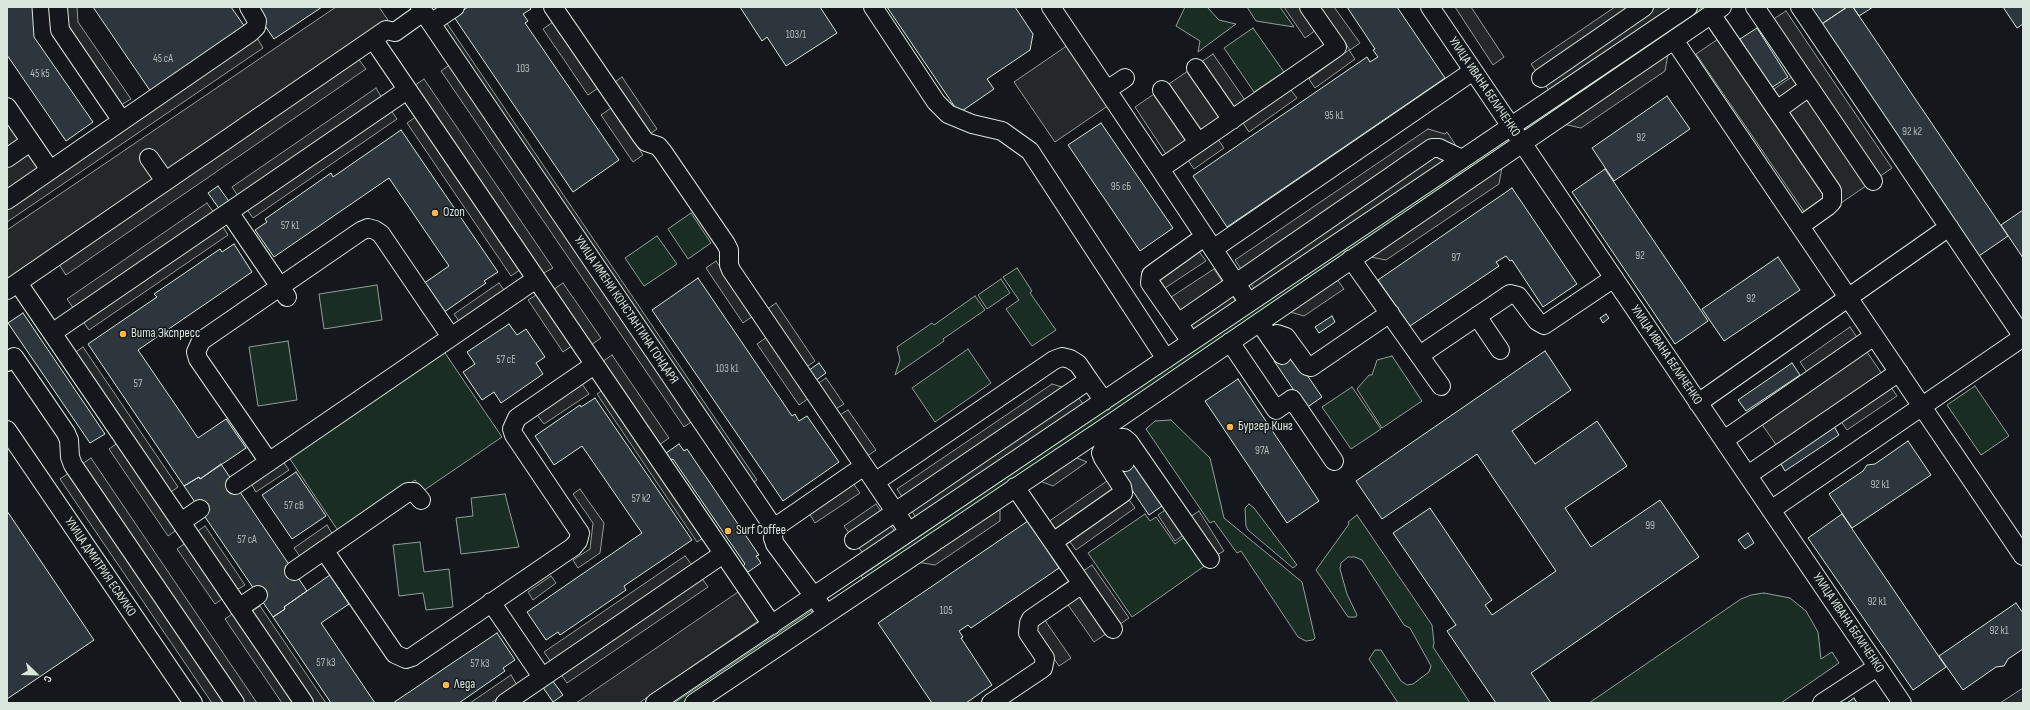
<!DOCTYPE html>
<html>
<head>
<meta charset="utf-8">
<style>
	body { margin:0 }
	#map { position:relative; width:2030px; height:710px; overflow:hidden; background:#14181c; font-family:"Sofia Sans Condensed",sans-serif }
	canvas { display:block }
	.frame { position:absolute; inset:0; border:8px solid #d8e6dc; pointer-events:none }
	.north { position:absolute; left:16px; top:654px; width:40px; height:40px; -webkit-text-stroke:3px #14181c; paint-order:stroke; rotate:113deg; font-size:11px; font-weight:700; line-height:16px; text-align:center; color:#d8e6dc }
	.north::after { content:''; display:block; margin:auto; width:14px; height:18px; background:#d8e6dc; clip-path:polygon(50% 0,100% 100%,50% 72%,0 100%) }
</style>
</head>
<body>
<div id="map">
<canvas width="2030" height="710"></canvas>
<div class="frame"></div>
<div class="north">С</div>
</div>
<script>
const ctx = document.querySelector('canvas').getContext('2d');
ctx.lineJoin = 'round';
function paint(path, color) { ctx.fillStyle = color; ctx.fill(path, 'evenodd'); }
const toPath = rows => new Path2D(rows.map(r => 'M' + r).join(''));
function stroke(path, color, width, dash) { ctx.strokeStyle = color; ctx.lineWidth = width; ctx.lineCap = dash ? 'butt' : 'round'; ctx.setLineDash(dash || []); ctx.stroke(path); }
function drawText(font, color, halo, rows, align = 'center') {
  ctx.font = font + ' "Sofia Sans Condensed",sans-serif'; ctx.lineWidth = 3; ctx.setLineDash([]); ctx.textBaseline = 'middle'; ctx.strokeStyle = halo; ctx.fillStyle = color; for (const [text, x, y, turn = 0] of rows) {
    ctx.save(); ctx.translate(x, y); ctx.rotate((+turn || 0) * Math.PI / 180); ctx.textAlign = isNaN(turn) ? turn : align; if (halo) ctx.strokeText(text, 0, 0); ctx.fillText(text, 0, 0); ctx.restore();
  }
}
const green = toPath([
	[1185,7,1207,7,1219,20,1236,24,1198,52,1200,41,1176,26,1185,7],
	[1247,7,1280,7,1294,27,1256,21,1247,7],
	[1703,7,1712,7,1555,113,1552,108,1703,7],
	[1253,28,1284,72,1254,92,1224,48,1253,28],
	[1492,149,1495,154,865,581,861,576,1492,149],
	[691,213,711,243,688,259,668,229,691,213],
	[657,236,677,264,644,286,625,258,657,236],
	[1017,268,1032,291,1030,293,1056,330,1032,346,1006,309,1019,300,1003,277,1017,268],
	[1001,279,1010,293,987,309,978,295,1001,279],
	[377,285,382,320,324,329,319,294,377,285],
	[975,296,985,310,943,339,944,341,895,375,900,360,897,347,932,323,934,325,975,296],
	[288,341,297,400,258,406,249,347,288,341],
	[968,349,991,383,935,422,912,388,968,349],
	[443,350,502,437,423,491,415,480,339,532,288,456,443,350],
	[1392,356,1422,401,1382,428,1357,389,1369,375,1372,375,1377,360,1392,356],
	[1975,386,2009,436,1981,455,1947,405,1975,386],
	[1352,387,1381,429,1351,449,1322,407,1352,387],
	[1171,420,1210,458,1224,518,1302,582,1315,638,1313,640,1306,641,1298,637,1241,551,1237,553,1214,521,1210,523,1146,429,1155,421,1171,420],
	[505,494,519,547,461,554,456,518,473,516,471,498,505,494],
	[1249,504,1254,508,1297,565,1293,568,1248,530,1246,526,1245,508,1249,504],
	[1145,514,1150,521,1156,517,1175,544,1186,536,1206,565,1132,617,1088,553,1145,514],
	[1357,515,1432,625,1434,643,1433,647,1470,703,1398,703,1369,659,1375,650,1381,650,1401,681,1407,685,1413,684,1429,672,1431,666,1410,628,1404,625,1362,560,1355,557,1348,557,1341,563,1340,569,1347,594,1357,615,1356,617,1348,617,1316,570,1349,524,1348,522,1357,515],
	[420,542,424,572,449,569,453,607,426,610,423,593,399,596,393,545,420,542],
	[1764,593,1790,598,1806,611,1818,632,1821,659,1832,652,1839,663,1781,703,1589,703,1741,599,1751,595,1764,593],
	[811,611,814,615,684,703,674,703,811,611]
]);
paint(green, '#1a2d24');
stroke(green, '#939e99', 1);
const parking = toPath([
	[66,7,77,7,78,22,131,99,121,105,67,25,66,7],
	[336,7,379,7,388,20,7,279,7,230,336,7],
	[1284,7,1300,7,1316,30,1305,38,1284,7],
	[1320,7,1334,7,1360,43,1350,50,1320,7],
	[1455,7,1471,7,1504,57,1493,65,1455,7],
	[1615,7,1674,7,1550,92,1531,64,1615,7],
	[1786,11,1892,168,1812,223,1696,54,1721,37,1762,97,1805,68,1772,20,1786,11],
	[446,22,757,480,751,484,440,26,446,22],
	[553,22,598,88,588,95,543,29,553,22],
	[256,36,263,48,7,222,7,206,256,36],
	[1071,43,1112,103,1055,142,1014,82,1071,43],
	[1349,50,1355,59,1315,88,1309,79,1349,50],
	[1213,54,1245,100,1166,154,1135,107,1213,54],
	[1668,54,1665,71,1581,128,1563,124,1668,54],
	[357,57,366,69,66,275,58,263,357,57],
	[451,64,694,420,684,427,441,71,451,64],
	[622,77,657,129,647,136,612,84,622,77],
	[424,79,553,268,542,274,414,86,424,79],
	[376,88,382,98,238,196,232,187,376,88],
	[1290,89,1297,98,1249,132,1243,123,1290,89],
	[611,108,643,155,633,162,601,115,611,108],
	[390,109,397,119,253,218,246,208,390,109],
	[7,116,43,169,7,194,7,116],
	[417,116,521,269,511,276,407,123,417,116],
	[1428,129,1445,134,1447,132,1460,152,1255,290,1235,260,1428,129],
	[1217,138,1224,148,1194,169,1187,159,1217,138],
	[1502,167,1499,184,1386,260,1370,257,1502,167],
	[207,203,214,213,74,309,67,299,207,203],
	[222,225,228,235,89,330,82,320,222,225],
	[1198,250,1206,261,1165,288,1158,277,1198,250],
	[716,261,753,316,743,323,706,268,716,261],
	[1214,269,1237,303,1191,334,1168,299,1214,269],
	[1336,278,1344,289,1304,316,1287,311,1336,278],
	[499,283,506,293,461,324,454,314,499,283],
	[563,283,601,338,591,345,553,290,563,283],
	[538,294,573,345,563,352,528,300,538,294],
	[776,303,815,361,805,368,766,310,776,303],
	[1850,327,1897,396,1847,430,1832,408,1777,446,1761,423,1816,385,1800,362,1850,327],
	[767,337,809,398,799,405,757,344,767,337],
	[83,347,178,487,168,494,73,354,83,347],
	[612,355,669,438,659,445,602,362,612,355],
	[826,378,844,404,834,410,817,384,826,378],
	[582,384,589,394,544,424,537,415,582,384],
	[1052,384,1069,389,1072,388,1085,407,917,519,897,489,1052,384],
	[607,387,708,535,697,542,597,394,607,387],
	[848,410,876,450,866,457,838,416,848,410],
	[119,442,178,529,168,536,109,449,119,442],
	[1072,456,1087,462,1053,486,1037,480,1072,456],
	[91,458,257,703,212,703,60,479,91,458],
	[282,460,289,470,256,492,250,482,282,460],
	[1107,481,1115,492,1056,534,1048,522,1107,481],
	[853,483,860,493,815,523,809,513,853,483],
	[580,489,604,523,600,553,578,568,573,560,590,549,593,523,573,494,580,489],
	[1127,497,1135,508,1076,550,1068,539,1127,497],
	[876,504,896,533,864,555,844,526,876,504],
	[1000,506,1000,521,935,565,917,562,1000,506],
	[1168,508,1185,534,1175,541,1158,515,1168,508],
	[1199,511,1224,551,1215,556,1190,517,1199,511],
	[327,525,333,535,301,558,294,548,327,525],
	[205,526,245,585,235,591,195,533,205,526],
	[187,542,225,597,215,604,177,549,187,542],
	[685,556,692,565,551,662,544,652,685,556],
	[1092,565,1129,618,1094,642,1057,589,1092,565],
	[551,576,556,583,533,600,528,592,551,576],
	[701,577,708,587,567,683,560,673,701,577],
	[738,592,758,621,639,703,576,703,738,592],
	[260,606,326,703,311,703,250,613,260,606],
	[235,612,297,703,282,703,225,619,235,612],
	[1044,619,1071,658,1059,666,1032,627,1044,619],
	[511,675,517,685,491,703,470,703,511,675],
	[2023,688,2023,703,2000,703,2023,688]
]);
paint(parking, '#24282b');
stroke(parking, '#939e99', 1);
const building = toPath([
	[7,7,32,7,34,37,93,122,66,141,7,55,7,7],
	[93,7,231,7,245,27,151,92,93,7],
	[252,7,322,7,274,39,252,7],
	[468,7,530,7,531,9,523,14,528,21,525,23,619,160,573,192,454,17,468,7],
	[740,7,820,7,837,33,786,66,767,37,762,41,740,7],
	[887,7,1015,7,1033,34,1030,50,987,79,994,89,959,113,887,7],
	[1347,7,1397,7,1445,78,1227,227,1193,176,1367,57,1370,62,1378,57,1373,50,1375,49,1347,7],
	[1802,7,1847,7,1816,28,1802,7],
	[1847,7,1853,7,2008,236,1973,260,1816,28,1847,7],
	[1853,7,1873,7,1859,16,1853,7],
	[2003,7,2023,7,2023,24,2017,28,2003,7],
	[1757,28,1788,77,1771,88,1740,39,1757,28],
	[1667,96,1690,129,1614,181,1592,148,1667,96],
	[1101,123,1173,228,1140,251,1068,145,1101,123],
	[401,130,498,272,484,281,486,283,440,315,420,286,449,266,389,178,274,257,255,230,267,222,265,219,331,173,333,177,401,130],
	[1605,169,1708,321,1675,344,1572,192,1605,169],
	[218,186,233,207,223,214,208,193,218,186],
	[1512,188,1577,284,1543,307,1512,260,1510,261,1506,256,1496,262,1499,266,1410,326,1378,280,1512,188],
	[2023,210,2023,258,2001,225,2023,210],
	[234,244,252,272,138,350,198,438,226,419,246,448,200,479,199,477,184,486,88,344,157,297,154,294,220,249,222,252,234,244],
	[1778,257,1800,290,1724,341,1702,309,1778,257],
	[698,278,792,416,795,414,799,421,807,416,839,462,783,501,652,310,698,278],
	[23,313,105,434,90,443,8,323,23,313],
	[1606,314,1609,318,1603,323,1600,318,1606,314],
	[1332,316,1335,322,1319,333,1315,327,1332,316],
	[509,324,517,335,526,329,545,357,536,363,543,374,501,403,494,392,482,400,463,372,475,364,467,352,509,324],
	[1290,350,1322,397,1306,408,1274,361,1290,350],
	[1545,351,1571,390,1512,431,1535,464,1597,421,1627,466,1565,508,1591,547,1660,500,1699,557,1531,673,1551,703,1496,703,1447,631,1456,625,1393,533,1430,508,1492,600,1485,605,1492,615,1556,571,1477,454,1382,519,1356,481,1545,351],
	[819,363,826,373,815,381,808,371,819,363],
	[1792,363,1800,375,1746,411,1738,400,1792,363],
	[1238,379,1319,501,1287,523,1205,401,1238,379],
	[595,398,692,540,624,586,626,590,560,635,558,632,546,640,527,612,642,533,582,446,554,465,535,436,580,405,581,407,595,398],
	[1832,423,1839,435,1785,471,1778,459,1832,423],
	[1908,441,1931,475,1852,528,1829,494,1863,471,1867,465,1875,464,1908,441],
	[679,444,684,451,687,449,759,555,756,556,761,563,748,572,743,566,745,564,673,459,671,460,666,453,679,444],
	[1133,456,1165,504,1149,515,1117,468,1133,456],
	[221,464,307,591,284,607,285,609,273,617,184,486,199,477,200,479,221,464],
	[296,472,326,516,292,539,262,495,296,472],
	[7,511,94,640,7,699,7,511],
	[1842,514,1946,667,1913,690,1808,538,1842,514],
	[1028,521,1059,568,971,628,968,625,959,631,963,637,961,638,992,685,966,703,932,703,878,623,1028,521],
	[1748,533,1754,543,1745,549,1738,540,1748,533],
	[330,575,349,604,321,623,375,703,331,703,273,617,285,609,284,607,330,575],
	[2016,603,2023,613,2023,649,2008,659,2004,666,1996,667,1963,690,1939,656,2016,603],
	[497,633,515,660,503,668,505,671,459,703,393,703,497,633],
	[552,680,563,695,553,702,542,686,552,680],
	[1854,698,1857,703,1847,703,1854,698]
]);
paint(building, '#2c363c');
stroke(building, '#d8e6dc', 1);
stroke(toPath([
	[200,509,235,485],
	[258,595,294,571]
]), '#313739', 18, [18, 9]);
const minor = toPath([
	[58,7,60,30,122,121],
	[420,7,774,528,773,538,775,544,821,606],
	[553,7,642,137,646,142,658,146,663,152,726,244,729,250,729,265,731,270,909,532],
	[873,7,936,102,948,114,972,124,1002,131,1030,151,1166,359],
	[1051,7,1160,169],
	[1430,7,1902,703],
	[1755,7,1873,181],
	[1800,7,2023,337],
	[1711,14,1832,191,1832,202,1828,206,1800,226],
	[431,23,455,7],
	[373,39,772,625],
	[1674,40,2023,556],
	[1196,68,1232,120],
	[1541,78,1644,7],
	[1107,90,1125,78],
	[1162,90,1198,142],
	[7,107,50,170],
	[1777,110,1809,87],
	[7,158,30,142],
	[149,158,165,181],
	[7,200,251,32,256,27,257,21,249,7],
	[229,212,287,297],
	[1213,249,1473,71],
	[1351,259,1441,386],
	[18,283,304,703],
	[7,290,386,30,395,32,423,12],
	[1249,303,1160,169,1337,47,1309,7],
	[1477,316,1500,350],
	[1178,323,1432,148,1439,148,1462,159],
	[1264,329,1282,355],
	[52,333,407,90],
	[1185,333,1150,283,1151,275,1204,237],
	[1270,338,1277,334,1286,337,1307,366,1311,367,1390,313],
	[1230,342,1276,410,1292,399,1334,461],
	[1420,355,1510,294,1518,296,1537,321,1544,325,1614,278],
	[7,362,14,357,66,433,69,440,70,457,73,465,235,703],
	[1698,403,1949,227],
	[7,430,193,703],
	[1105,433,1125,462],
	[1724,440,1874,336],
	[269,462,198,359,196,352,201,341,361,231,368,228,375,230,381,234,451,337],
	[1748,475,1899,372],
	[875,482,1054,360,1062,357,1070,359,1078,364,1089,380],
	[235,485,536,279],
	[1015,487,1113,629],
	[1771,510,2023,337],
	[181,522,200,509],
	[774,528,864,466],
	[854,540,1089,380,1104,401],
	[1053,542,1123,493,1122,487,1103,458,1101,453,1103,449,1119,438,1124,438,1129,442,1210,559],
	[324,550,395,654,406,659,412,657,573,547,578,541,580,533,514,435,512,429,517,418,594,365],
	[294,571,408,492,414,492,421,500],
	[491,602,542,677],
	[239,608,258,595],
	[505,703,723,554],
	[655,703,1688,7],
	[694,703,1103,429,1722,7],
	[991,703,1043,668,1045,658,1028,633,1029,623,1031,619,1082,584],
	[1822,703,1877,667]
]);
stroke(minor, '#d8e6dc', 20);
stroke(minor, '#14181c', 18);
for (const [x, y, r, color] of [
	[435,213,4,"#ffb74d"],
	[123,334,4,"#ffb74d"],
	[1230,427,4,"#ffb74d"],
	[728,531,4,"#ffb74d"],
	[446,685,4,"#ffb74d"]
]) { const dot = new Path2D(); dot.arc(x, y, r, 0, 2 * Math.PI); ctx.fillStyle = color; ctx.fill(dot); stroke(dot, '#14181c', 1.5); }
drawText('11px', '#adbab4', null, [
	["103/1",796,35],
	["45 сА",163,59],
	["103",523,69],
	["45 к5",40,74],
	["95 к1",1334,116],
	["92 к2",1912,132],
	["92",1641,138],
	["95 сБ",1121,187],
	["57 к1",290,226],
	["92",1640,256],
	["97",1456,258],
	["92",1751,299],
	["57 сЕ",506,360],
	["103 к1",727,369],
	["57",138,384],
	["97А",1262,451],
	["92 к1",1880,485],
	["57 к2",641,499],
	["57 сВ",294,506],
	["99",1650,526],
	["57 сА",247,540],
	["92 к1",1877,602],
	["105",946,611],
	["92 к1",1999,631],
	["57 к3",326,663],
	["57 к3",480,664]
]);
drawText('13px', '#d8e6dc', '#14181c', [
	["УЛИЦА ИВАНА БЕЛИЧЕНКО",1484,87,56],
	["УЛИЦА ИМЕНИ КОНСТАНТИНА ГОНДАРЯ",626,310,56],
	["УЛИЦА ИВАНА БЕЛИЧЕНКО",1666,355,56],
	["УЛИЦА ДМИТРИЯ ЕСАУЛКО",100,567,56],
	["УЛИЦА ИВАНА БЕЛИЧЕНКО",1848,623,56]
]);
drawText('13px', '#d8e6dc', '#14181c', [
	["Ozon",443,213],
	["Вита Экспресс",131,334],
	["Бургер Кинг",1238,427],
	["Surf Coffee",736,531],
	["Леда",454,685]
], 'left');
</script>
</body>
</html>
